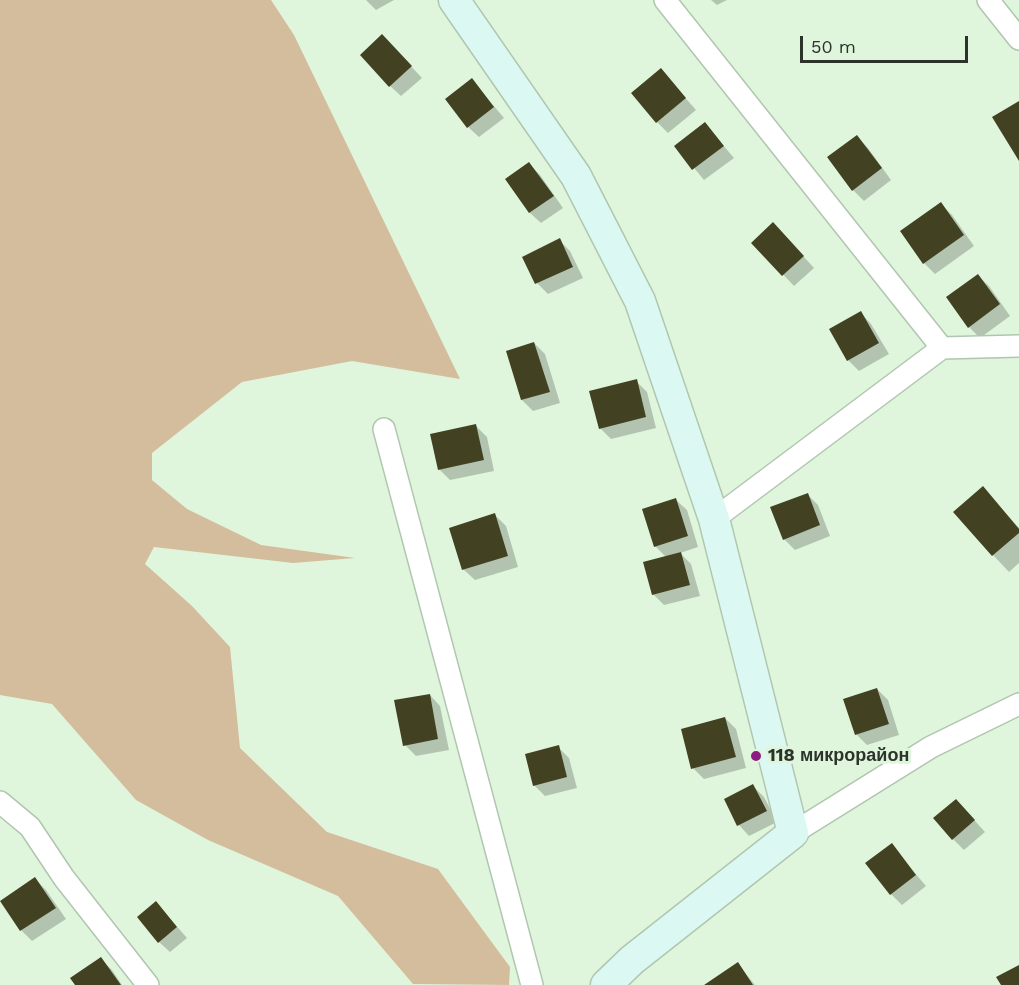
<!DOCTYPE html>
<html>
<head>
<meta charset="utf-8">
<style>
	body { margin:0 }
	#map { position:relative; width:1019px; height:985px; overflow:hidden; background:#dff6dd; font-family:"Work Sans",sans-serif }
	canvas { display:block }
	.scale { position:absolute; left:800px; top:36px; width:168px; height:27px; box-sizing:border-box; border:3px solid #2b332a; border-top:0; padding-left:8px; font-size:18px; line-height:21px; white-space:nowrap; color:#2b332a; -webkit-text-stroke:4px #dff6dd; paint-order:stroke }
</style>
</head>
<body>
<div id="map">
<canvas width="1019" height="985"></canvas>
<div class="scale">50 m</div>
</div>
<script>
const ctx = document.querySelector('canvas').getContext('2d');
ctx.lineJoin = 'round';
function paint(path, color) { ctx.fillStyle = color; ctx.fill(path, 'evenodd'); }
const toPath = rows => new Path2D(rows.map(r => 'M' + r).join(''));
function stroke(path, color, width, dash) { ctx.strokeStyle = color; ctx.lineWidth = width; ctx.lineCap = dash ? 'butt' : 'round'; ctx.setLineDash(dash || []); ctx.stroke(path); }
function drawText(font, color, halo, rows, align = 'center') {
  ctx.font = font + ' "Work Sans",sans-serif'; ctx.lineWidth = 6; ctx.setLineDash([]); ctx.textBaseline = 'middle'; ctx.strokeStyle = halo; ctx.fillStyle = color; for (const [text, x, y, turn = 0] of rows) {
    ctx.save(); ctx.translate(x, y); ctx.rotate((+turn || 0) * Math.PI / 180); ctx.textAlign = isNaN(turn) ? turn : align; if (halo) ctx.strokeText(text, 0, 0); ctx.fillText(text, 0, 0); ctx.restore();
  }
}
paint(toPath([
	[0,0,271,0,294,35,460,379,352,361,242,382,152,453,152,480,187,509,261,545,355,558,293,563,154,547,145,564,192,606,230,647,240,748,327,832,438,869,510,967,509,985,413,984,338,896,208,840,136,800,52,704,0,695]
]), '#d4bd9d');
paint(toPath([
	[366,0,394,0,376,10],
	[711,0,727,0,717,5],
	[393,47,422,78,401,96,390,86],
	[661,70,696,110,668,133,657,122],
	[472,80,504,118,479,137,468,127],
	[705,124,734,158,704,180,676,146],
	[857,137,868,148,891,180,864,201,853,190],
	[529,164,540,175,563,208,541,223,530,213,507,179],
	[941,204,952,215,974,246,935,274,924,263],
	[784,235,814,268,794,286,753,243],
	[559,240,570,251,583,278,548,294,537,283,524,257],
	[978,276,989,286,1010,316,980,338,969,327],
	[861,313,871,324,889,354,859,371,848,360],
	[534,343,545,354,560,403,533,411,522,400,508,352],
	[636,381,647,392,656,428,611,439,600,428],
	[476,426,487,437,494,471,450,480,439,469],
	[983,488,1019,528,1019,563,1009,572,993,555],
	[807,494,818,505,830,536,795,550,784,539],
	[676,500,687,510,698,547,680,553,691,564,700,596,664,605,653,594,666,557,655,546],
	[495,515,506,526,518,567,475,580,464,570,451,529],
	[877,689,888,700,899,735,867,745,856,734],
	[430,695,440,706,449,750,416,756,405,745],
	[725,718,736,729,746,768,704,779,693,768],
	[558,747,569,758,577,788,545,796,534,785],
	[753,786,764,797,777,822,749,836,739,825,726,800],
	[967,812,985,832,964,850,953,839],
	[891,845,926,886,902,905,891,894],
	[35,879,46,890,66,919,32,941,21,930],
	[166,914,187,938,170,952,159,942],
	[101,959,112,970,122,985,77,985],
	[738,964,755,985,708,985]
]), '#0003');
paint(toPath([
	[382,34,412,66,389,87,360,55],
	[661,68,686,98,656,123,631,93],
	[472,78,494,107,467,128,445,99],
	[1019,101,1019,161,992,117],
	[705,122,724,146,692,170,674,146],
	[857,135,882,168,852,191,827,157],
	[529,162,554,196,529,213,505,179],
	[941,202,964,235,923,264,900,231],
	[773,222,804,256,782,276,751,243],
	[560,238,573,267,535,284,522,257],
	[978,274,1000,304,968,328,946,297],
	[861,311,879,343,847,361,829,329],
	[534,342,550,392,521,400,506,351],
	[637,379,646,417,599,429,589,391],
	[476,424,484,460,438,470,430,434],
	[983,486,1019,529,1019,533,992,556,953,512],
	[808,493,820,525,783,540,770,507],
	[676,498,688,536,654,547,642,509],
	[495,513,508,556,462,570,449,528],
	[681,552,690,585,652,595,643,562],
	[877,688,889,724,855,735,843,699],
	[430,694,438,739,403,746,394,700],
	[725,717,736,757,691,769,681,729],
	[559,745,567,777,533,786,525,754],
	[753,784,767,811,737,826,724,799],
	[956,799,975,820,952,840,933,818],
	[892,843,916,875,890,895,865,863],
	[35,877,56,908,20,931,0,901],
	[156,901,177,927,158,943,137,917],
	[101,957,121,985,75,985,70,978],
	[738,962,753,985,704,985],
	[1019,965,1019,985,1001,985,996,977]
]), '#424222');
const street = toPath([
	[665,0,942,348],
	[988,0,1019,39],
	[384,429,532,985],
	[714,519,942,348,1019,346],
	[0,802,30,827,64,878,148,985],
	[793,833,931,747,1019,704]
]);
const secondary = toPath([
	[454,0,576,176,640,301,714,519,793,833,632,960,606,985]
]);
stroke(street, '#b0c6af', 24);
stroke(secondary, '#b0c6af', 33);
stroke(street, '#fff', 21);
stroke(secondary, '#dbf9f2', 30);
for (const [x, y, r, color] of [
	[756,756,6,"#8c1e81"]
]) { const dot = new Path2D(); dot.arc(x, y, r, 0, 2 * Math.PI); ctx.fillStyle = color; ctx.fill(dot); stroke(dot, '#dff6dd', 2); }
drawText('bold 18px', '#2b332a', '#dff6dd', [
	["118 микрорайон",768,756]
], 'left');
</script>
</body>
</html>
